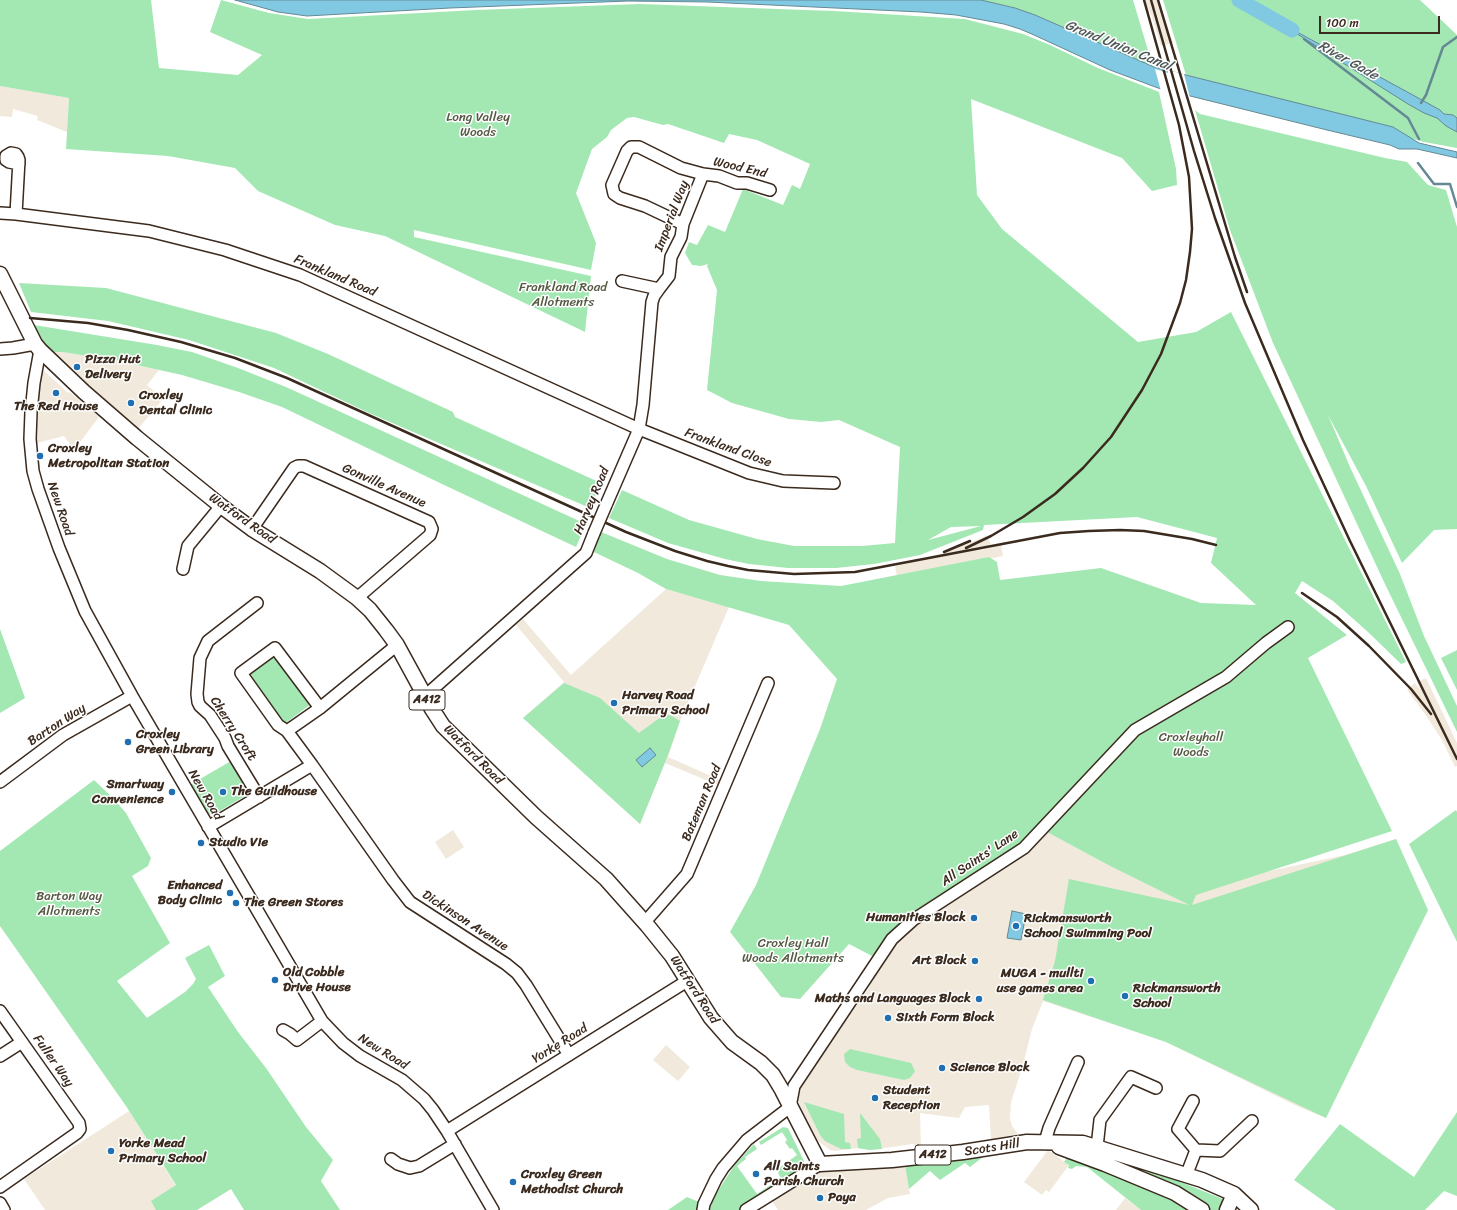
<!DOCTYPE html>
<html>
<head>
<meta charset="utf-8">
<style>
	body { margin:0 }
	#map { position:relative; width:1457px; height:1210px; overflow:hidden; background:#fff; font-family:Sriracha,sans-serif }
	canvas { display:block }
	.scale { position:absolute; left:1319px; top:16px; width:121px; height:18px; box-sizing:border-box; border:2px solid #3b2a1e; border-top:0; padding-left:5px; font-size:12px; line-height:14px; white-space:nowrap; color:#3b2a1e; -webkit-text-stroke:3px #fff; paint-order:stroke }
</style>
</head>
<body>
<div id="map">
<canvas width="1457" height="1210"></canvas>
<div class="scale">100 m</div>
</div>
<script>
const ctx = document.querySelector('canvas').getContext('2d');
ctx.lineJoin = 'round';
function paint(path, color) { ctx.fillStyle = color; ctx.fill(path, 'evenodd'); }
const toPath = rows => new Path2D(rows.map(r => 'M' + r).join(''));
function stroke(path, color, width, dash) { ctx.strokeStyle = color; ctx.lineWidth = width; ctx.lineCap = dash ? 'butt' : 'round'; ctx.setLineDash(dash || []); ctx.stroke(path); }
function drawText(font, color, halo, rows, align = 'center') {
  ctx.font = font + ' Sriracha,sans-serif'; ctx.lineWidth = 3; ctx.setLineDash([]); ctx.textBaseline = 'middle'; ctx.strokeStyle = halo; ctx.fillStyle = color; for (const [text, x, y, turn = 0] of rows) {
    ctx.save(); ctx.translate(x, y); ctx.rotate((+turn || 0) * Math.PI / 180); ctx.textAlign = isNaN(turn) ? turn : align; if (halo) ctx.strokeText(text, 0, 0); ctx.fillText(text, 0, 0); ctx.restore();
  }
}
paint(toPath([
	[1144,0,1159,0,1173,43,1161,46,1152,17],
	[0,86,69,98,67,132,37,120,38,116,13,109,12,117,0,116],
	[54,352,62,352,114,360,159,370,147,385,163,399,138,429,82,381,84,379,53,354],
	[42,369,67,392,71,393,99,417,74,450,64,436,37,443,35,416,39,382],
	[986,536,991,544,977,551,1001,545,1003,556,897,577,895,566,922,560,944,553],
	[666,589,729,607,680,721,668,757,720,780,718,785,665,763,640,824,523,718,564,682,516,625,523,619,571,675],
	[1426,678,1457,743,1457,766,1455,767,1442,740,1425,714,1407,690,1415,683,1421,691,1417,682],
	[453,830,464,847,446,859,435,842],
	[1047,832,1110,866,1191,906,1214,852,1260,873,1345,855,1396,839,1428,910,1326,1118,1299,1107,1166,1042,1043,1001,1032,1029,1023,1065,1011,1102,1010,1119,1012,1126,1018,1134,991,1140,989,1105,965,1107,959,1118,920,1113,921,1150,913,1144,870,1150,858,1148,835,1151,830,1150,818,1141,813,1135,808,1126,796,1096,822,1054,867,991,889,950,897,939,1011,864,1028,850],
	[666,1045,690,1067,678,1081,653,1060],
	[129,1111,191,1210,45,1210,24,1179],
	[1048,1150,1069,1165,1049,1192,1046,1190,1042,1195,1024,1182],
	[905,1165,910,1194,888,1198,866,1210,778,1210,771,1200,823,1170],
	[1125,1198,1141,1210,1116,1210]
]), '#f1e9db');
paint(toPath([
	[0,0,151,0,159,68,238,75,262,55,210,32,221,0,269,13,308,19,476,10,640,4,834,11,965,19,1023,34,1050,45,1098,68,1159,92,1176,169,1177,185,1152,191,1122,158,971,99,977,195,1002,229,1138,342,1196,332,1231,312,1406,662,1401,664,1368,632,1333,601,1302,581,1295,593,1347,635,1308,658,1392,831,1196,895,1192,905,1396,839,1428,910,1326,1118,1166,1042,1043,1000,1055,961,1069,879,1189,905,1110,866,1047,832,1006,856,874,957,849,944,800,999,781,997,730,932,756,885,820,729,837,679,789,625,666,589,638,573,594,552,601,532,667,559,720,575,761,581,841,586,989,557,997,562,1000,580,1101,568,1201,603,1256,605,1211,563,1217,538,1137,517,984,525,983,530,920,555,874,564,836,568,788,568,749,564,725,559,668,543,609,518,622,490,689,520,757,539,794,546,862,546,895,543,900,447,839,420,821,422,789,419,732,403,707,390,717,290,707,266,708,264,701,266,692,265,685,253,689,242,697,245,708,225,725,232,743,189,783,205,792,185,800,189,810,164,757,140,729,134,724,143,668,124,663,125,634,117,627,118,611,130,607,137,592,149,576,193,596,243,591,270,414,230,414,237,591,276,585,332,385,236,335,225,258,191,235,168,168,156,66,149,69,98,0,86],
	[981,526,928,540,951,527],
	[981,0,1133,0,1153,67,1035,15,1012,7],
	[1163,0,1420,0,1457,35,1457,148,1424,142,1186,75],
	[1195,110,1200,114,1385,158,1407,162,1428,185,1446,190,1457,227,1457,529,1434,530,1402,563,1366,486,1328,415,1350,467,1400,574,1424,636,1457,706,1457,732,1384,582,1273,343,1230,230],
	[19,283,106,288,276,333,328,354,453,412,455,417,601,483,590,508,369,413,274,368,189,340,108,321,31,312],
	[34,325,157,345,192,352,238,368,286,387,586,524,576,547,442,484,282,407,239,392,182,375,114,360,62,352,54,352,44,346,38,337,33,328],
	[0,629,25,698,0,713],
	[1457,650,1457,690,1441,658],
	[273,654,311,704,283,725,246,674],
	[564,683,600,698,639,733,665,714,672,716,680,721,668,755,640,824,523,718],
	[231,761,250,793,213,815,204,813,188,786],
	[94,780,113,798,126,813,151,858,148,866,132,876,170,943,117,981,147,1018,185,992,193,984,196,979,185,958,209,945,225,976,208,987,238,1032,266,1068,306,1127,333,1160,321,1181,340,1210,244,1210,231,1189,197,1210,156,1210,151,1201,176,1185,126,1106,0,926,0,851],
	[1456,810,1457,812,1457,942,1409,844],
	[850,1049,911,1063,915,1071,910,1078,904,1080,857,1070,850,1067,845,1062,844,1054],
	[804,1102,844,1114,845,1142,850,1143,851,1149,841,1149,825,1141,820,1135],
	[1457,1112,1457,1196,1444,1191,1425,1210,1336,1210,1294,1180,1340,1124,1414,1177],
	[860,1113,880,1139,882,1149,870,1150,858,1148,857,1139,861,1138],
	[783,1127,788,1128,804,1161,804,1163,796,1173,783,1181,778,1173,780,1170,779,1168,797,1155,792,1148,790,1149,785,1142,787,1140,782,1132,761,1145,759,1142],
	[754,1144,757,1149,745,1157,746,1159,737,1166,757,1194,778,1180,780,1183,739,1210,710,1210,712,1201,719,1189,734,1166],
	[988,1153,970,1167,965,1163,940,1180,930,1171,909,1189,905,1165,883,1169,881,1164],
	[1068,1156,1144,1185,1191,1210,1141,1210,1087,1167,1076,1166,1072,1169,1068,1168,1069,1165,1064,1162],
	[1101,1157,1146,1168,1223,1199,1225,1201,1223,1210,1208,1210],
	[687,1197,699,1202,696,1210,668,1210]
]), '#a3e8b3');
const water = toPath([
	[235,0,981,0,1015,8,1035,15,1154,67,1393,127,1419,143,1457,152,1457,158,1417,149,1399,149,1390,145,1327,130,1158,88,1110,70,1034,35,1020,29,1004,24,956,15,921,12,707,2,628,1,450,8,307,16,278,12,235,0],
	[1275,20,1411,94,1440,110,1444,114,1453,115,1457,118,1457,132,1446,126,1437,118,1424,113,1408,104,1275,20],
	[650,748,656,755,642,767,636,760,650,748],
	[1012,911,1026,914,1021,940,1007,938,1012,911]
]);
paint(water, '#81c9e2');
stroke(water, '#658994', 1);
paint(toPath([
	[1155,69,1168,73,1168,70,1184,74,1190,98,1161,91]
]), '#fff');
stroke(toPath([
	[1304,39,1408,118,1419,139],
	[1421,103,1426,95,1443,47,1457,37],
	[1418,163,1434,184,1450,184,1457,207]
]), '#658994', 2.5);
stroke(toPath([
	[1239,0,1292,30]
]), '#81c9e2', 15);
const minor = toPath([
	[0,213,16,214,149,231,225,250,300,275,639,429,749,473,783,481,834,483],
	[16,214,19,160,18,157,16,154,11,153,6,156,6,160,9,162,19,164],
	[683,224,645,206,620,198,614,194,612,185,627,151,631,147,639,147,681,168,703,174,719,176,737,183,747,183,770,190],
	[659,289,669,276,671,257,681,237,683,224,703,174],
	[0,349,13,348,35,344],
	[40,350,34,383,31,412,30,439,33,471,38,489,59,548,85,611,132,696,322,1021,343,1043,360,1056,402,1080,424,1099,433,1110,447,1131,493,1210],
	[606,505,639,429,643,405,652,302,654,296,659,289,622,281],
	[252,529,294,468,298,466,304,466,429,522,432,529,430,535,357,598],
	[183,569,188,546,221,506],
	[257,603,208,641,200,658,197,694,198,702,200,706,210,715,225,738,228,746,259,797],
	[425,696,586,553,594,533],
	[287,731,278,725,241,673,275,648,320,708],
	[312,765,393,880,410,902,506,964,517,973,526,985,569,1055],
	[0,782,63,735,132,696],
	[208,827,312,765,287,731,320,708,397,645],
	[645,922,687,874,768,683],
	[0,1011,79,1123,80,1129,77,1133,0,1187],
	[283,1030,290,1034,297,1040,322,1021],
	[0,1056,22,1042],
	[1193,1101,1178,1129,1196,1150],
	[447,1131,687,981],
	[1045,1142,1049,1128,1078,1062],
	[1094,1154,1097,1147,1100,1120,1131,1077,1156,1088],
	[391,1159,398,1164,410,1168,419,1166,455,1144],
	[1186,1176,1196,1150,1220,1151,1252,1121],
	[0,1203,4,1210],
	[703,1210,704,1204,716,1179,723,1168,747,1140,790,1107,794,1086,892,939,913,920,1024,848,1135,730,1226,677,1266,643,1288,627],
	[746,1210,820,1164]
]);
const major = toPath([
	[0,274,35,344,40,350,84,392,137,438,221,506,252,529,320,571,357,598,370,610,386,630,397,645,432,709,443,726,536,817,606,879,647,925,672,956,711,1018,732,1042,761,1063,773,1075,782,1090,820,1164,892,1160,963,1152,1027,1142,1083,1143,1202,1180,1234,1194,1251,1210],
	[1059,1147,1105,1164,1175,1193,1202,1210],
	[1227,1210,1234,1194]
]);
stroke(minor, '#3b2a1e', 14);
stroke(major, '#3b2a1e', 17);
stroke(minor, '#fff', 11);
stroke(major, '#fff', 14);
stroke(toPath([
	[1151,0,1194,151,1215,218,1245,303,1303,440,1350,541,1457,759],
	[1158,0,1235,257,1247,292],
	[30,318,88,323,128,330,181,342,235,358,287,378,626,532,675,551,707,561,728,566,748,570,794,574,855,572,1060,533,1089,531,1120,530,1144,531,1192,539,1216,545],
	[966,548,991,536,1023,517,1055,494,1083,468,1111,437,1142,390,1161,354,1180,303,1186,280,1190,252,1192,229,1189,177,1179,125,1144,0],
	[944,552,970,541],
	[1302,593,1337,617,1369,646,1411,689,1431,714]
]), '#3b2a1e', 2.5);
const minorBridge = toPath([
	[594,533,606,505]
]);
stroke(minorBridge, '#3b2a1e', 14, []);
stroke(minorBridge, '#fff', 11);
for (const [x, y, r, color] of [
	[77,367,4,"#1f6fb2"],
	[56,393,4,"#1f6fb2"],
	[131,403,4,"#1f6fb2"],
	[40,456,4,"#1f6fb2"],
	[614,703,4,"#1f6fb2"],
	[128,742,4,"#1f6fb2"],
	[172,792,4,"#1f6fb2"],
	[223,792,4,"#1f6fb2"],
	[201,843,4,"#1f6fb2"],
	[230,893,4,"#1f6fb2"],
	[236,903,4,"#1f6fb2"],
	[974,918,4,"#1f6fb2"],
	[1016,926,4,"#1f6fb2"],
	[975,961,4,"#1f6fb2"],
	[275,980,4,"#1f6fb2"],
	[1091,981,4,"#1f6fb2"],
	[1125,996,4,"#1f6fb2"],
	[979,999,4,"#1f6fb2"],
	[888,1018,4,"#1f6fb2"],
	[942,1068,4,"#1f6fb2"],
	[875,1098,4,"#1f6fb2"],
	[111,1151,4,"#1f6fb2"],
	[756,1174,4,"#1f6fb2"],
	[513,1182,4,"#1f6fb2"],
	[820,1198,4,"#1f6fb2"]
]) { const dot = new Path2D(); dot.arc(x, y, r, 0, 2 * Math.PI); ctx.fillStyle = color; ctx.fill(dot); stroke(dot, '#fff', 1.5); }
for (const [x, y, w] of [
	[427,700,36],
	[933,1155,36]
]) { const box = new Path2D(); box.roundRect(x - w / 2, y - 10, w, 20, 3); ctx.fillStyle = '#fff'; ctx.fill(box); stroke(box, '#3b2a1e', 1); }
drawText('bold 12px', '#3b2a1e', null, [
	["A412",427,700],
	["A412",933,1155]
]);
drawText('13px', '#555a43', '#fff', [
	["Long Valley",478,118],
	["Woods",478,133],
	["Frankland Road",563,288],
	["Allotments",563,303],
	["Croxleyhall",1191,738],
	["Woods",1191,753],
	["Barton Way",69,897],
	["Allotments",69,912],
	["Croxley Hall",793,944],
	["Woods Allotments",793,959]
]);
drawText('13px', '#3b2a1e', '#fff', [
	["Wood End",740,168,13],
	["Imperial Way",672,216,-69],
	["Frankland Road",335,276,23],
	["Frankland Close",728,448,20],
	["Gonville Avenue",384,486,24],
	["Harvey Road",592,501,-67],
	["New Road",60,509,71],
	["Watford Road",242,519,35],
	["Barton Way",57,725,-33],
	["Cherry Croft",233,729,57],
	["Watford Road",473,755,45],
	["New Road",205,795,60],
	["Bateman Road",702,803,-67],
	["All Saints' Lane",980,858,-34],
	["Dickinson Avenue",465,921,33],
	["Watford Road",694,990,57],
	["Yorke Road",560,1044,-32],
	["New Road",383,1052,32],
	["Fuller Way",53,1061,55],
	["Scots Hill",992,1148,-9]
]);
drawText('bold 13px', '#3b2a1e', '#fff', [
	["Pizza Hut",85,360],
	["Delivery",85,375],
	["Croxley",139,396],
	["Dental Clinic",139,411],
	["The Red House",56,407,"center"],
	["Croxley",48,449],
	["Metropolitan Station",48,464],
	["Harvey Road",622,696],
	["Primary School",622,711],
	["Croxley",136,735],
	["Green Library",136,750],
	["Smartway",164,785,"right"],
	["Convenience",164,800,"right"],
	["The Guildhouse",231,792],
	["Studio Vie",209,843],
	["Enhanced",222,886,"right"],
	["Body Clinic",222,901,"right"],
	["The Green Stores",244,903],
	["Humanities Block",966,918,"right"],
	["Rickmansworth",1024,919],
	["School Swimming Pool",1024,934],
	["Art Block",967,961,"right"],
	["Old Cobble",283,973],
	["Drive House",283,988],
	["MUGA - mullti",1083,974,"right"],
	["use games area",1083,989,"right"],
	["Rickmansworth",1133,989],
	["School",1133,1004],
	["Maths and Languages Block",971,999,"right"],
	["Sixth Form Block",896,1018],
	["Science Block",950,1068],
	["Student",883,1091],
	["Reception",883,1106],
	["Yorke Mead",119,1144],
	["Primary School",119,1159],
	["All Saints",764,1167],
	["Parish Church",764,1182],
	["Croxley Green",521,1175],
	["Methodist Church",521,1190],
	["Paya",828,1198]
], 'left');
drawText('italic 14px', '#505a59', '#fff', [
	["Grand Union Canal",1118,46,22],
	["River Gade",1348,61,29]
]);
</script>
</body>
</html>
